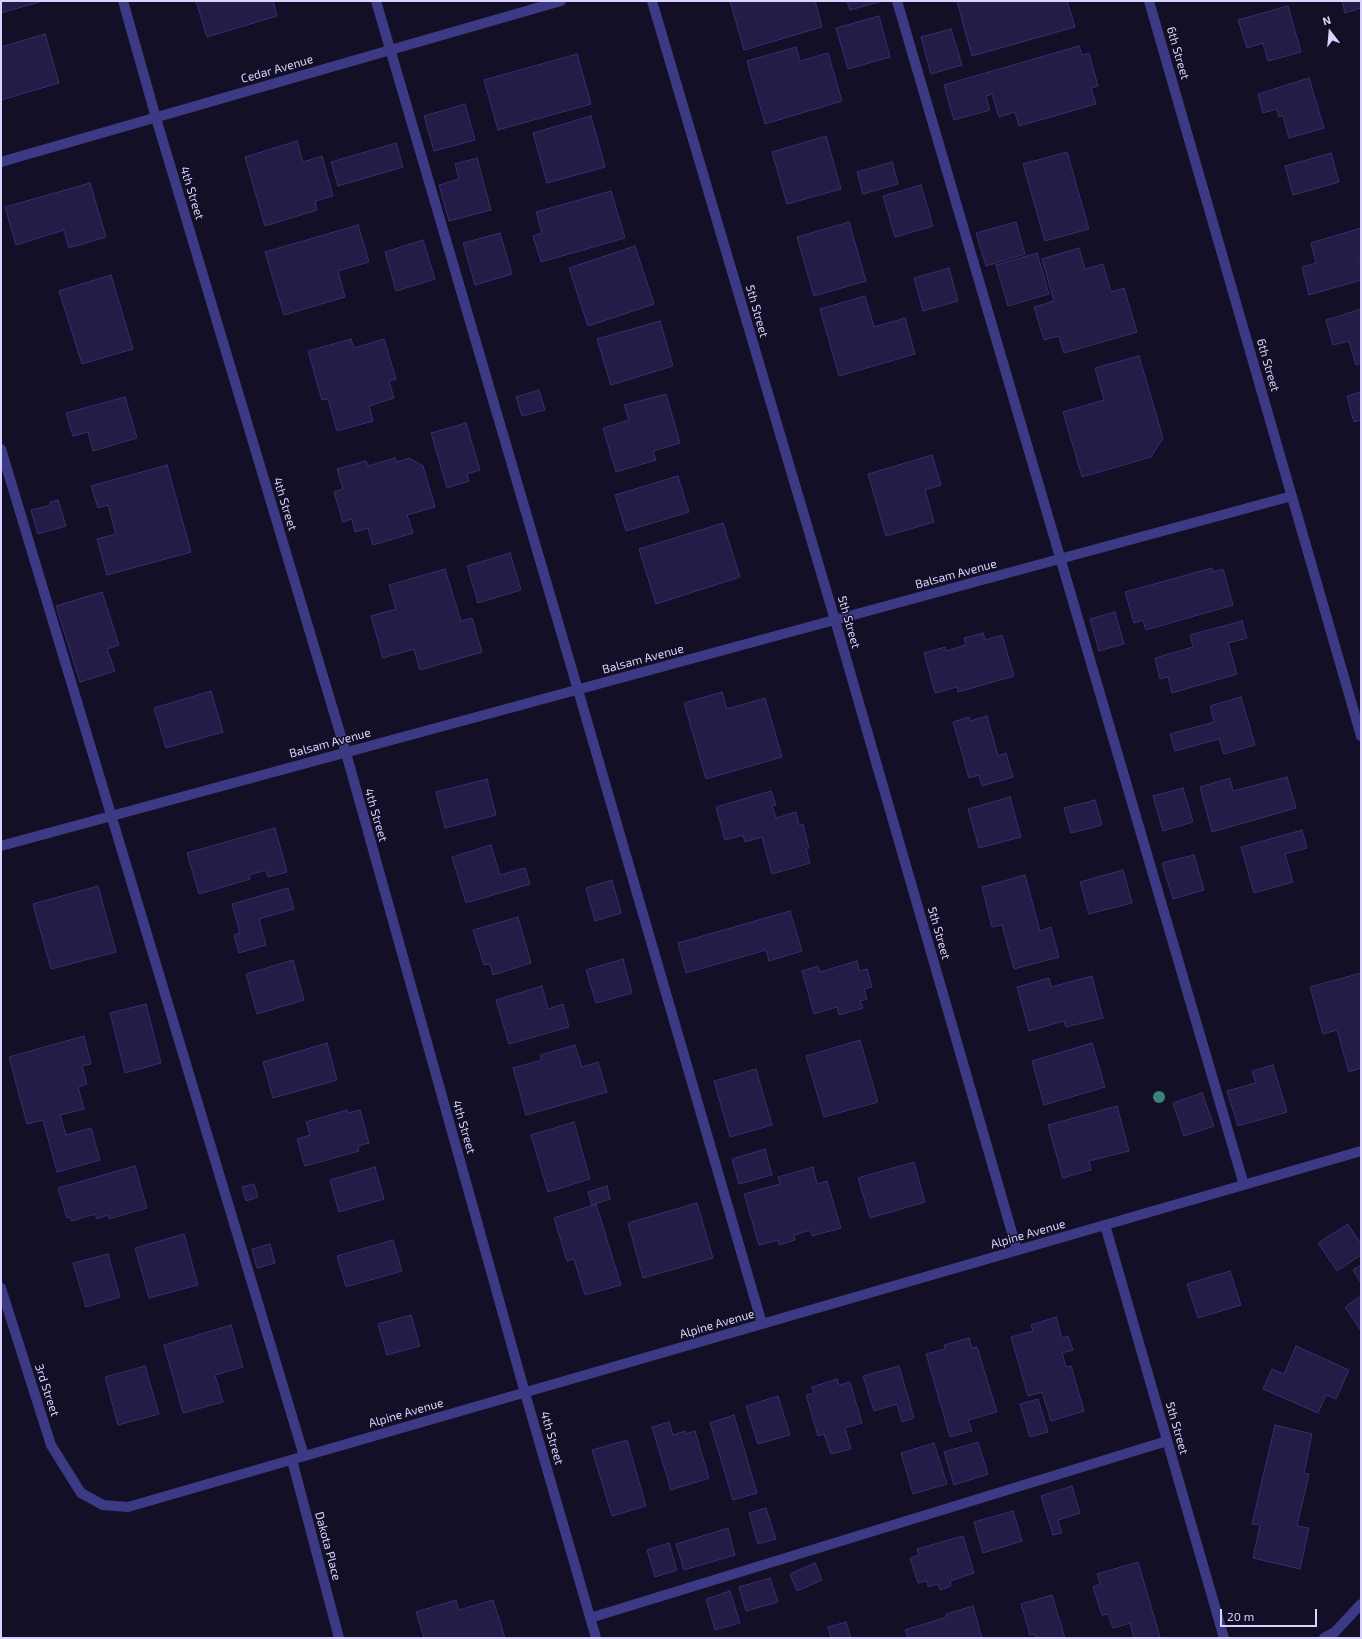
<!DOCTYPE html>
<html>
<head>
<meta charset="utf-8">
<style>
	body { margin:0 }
	#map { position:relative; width:1362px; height:1639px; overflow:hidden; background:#130f26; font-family:"Exo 2",sans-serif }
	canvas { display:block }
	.frame { position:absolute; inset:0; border:2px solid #d9d4ff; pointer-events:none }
	.north { position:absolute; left:1310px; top:12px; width:40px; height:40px; -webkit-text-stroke:3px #130f26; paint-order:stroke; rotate:344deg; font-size:11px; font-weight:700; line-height:16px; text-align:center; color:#d9d4ff }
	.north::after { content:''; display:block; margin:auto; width:14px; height:18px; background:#d9d4ff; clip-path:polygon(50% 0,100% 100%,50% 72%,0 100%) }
	.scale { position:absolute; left:1220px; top:1609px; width:97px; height:18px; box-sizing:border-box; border:2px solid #d9d4ff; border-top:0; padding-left:5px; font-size:12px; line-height:14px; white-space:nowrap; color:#d9d4ff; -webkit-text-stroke:3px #130f26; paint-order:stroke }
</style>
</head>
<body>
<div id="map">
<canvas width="1362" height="1639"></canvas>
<div class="frame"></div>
<div class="north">N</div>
<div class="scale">20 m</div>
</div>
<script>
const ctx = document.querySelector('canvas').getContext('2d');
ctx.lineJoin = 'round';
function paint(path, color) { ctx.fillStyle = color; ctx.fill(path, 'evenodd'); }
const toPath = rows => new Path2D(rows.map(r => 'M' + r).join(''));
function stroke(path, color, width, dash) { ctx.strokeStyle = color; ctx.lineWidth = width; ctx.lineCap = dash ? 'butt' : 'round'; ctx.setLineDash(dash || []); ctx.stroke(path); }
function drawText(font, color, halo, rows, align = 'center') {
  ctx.font = font + ' "Exo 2",sans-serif'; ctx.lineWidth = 3; ctx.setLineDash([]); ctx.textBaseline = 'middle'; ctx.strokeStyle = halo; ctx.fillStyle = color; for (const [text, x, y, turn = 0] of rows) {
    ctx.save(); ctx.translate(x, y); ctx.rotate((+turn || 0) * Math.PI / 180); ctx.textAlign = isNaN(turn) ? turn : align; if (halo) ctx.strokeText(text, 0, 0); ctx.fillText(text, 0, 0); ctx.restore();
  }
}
const building = toPath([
	[1,1,38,1,39,2,1,13,1,1],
	[196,1,273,1,277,16,207,37,196,1],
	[730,1,815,1,822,27,744,50,730,1],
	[847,1,879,1,879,2,850,10,847,1],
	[957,1,1067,1,1075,27,972,56,957,1],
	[1342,1,1361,1,1361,8,1345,13,1342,1],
	[1288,6,1301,52,1268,61,1263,43,1247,48,1238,20,1288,6],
	[879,16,890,57,848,69,836,28,879,16],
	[951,29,962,65,931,74,921,37,951,29],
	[45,34,59,83,1,100,1,47,45,34],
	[1079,46,1082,55,1089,53,1098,86,1091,88,1096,104,1019,126,1015,112,999,117,992,94,986,96,990,110,954,120,944,85,1079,46],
	[796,47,800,61,828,53,842,101,765,124,747,61,796,47],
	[577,54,591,104,498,130,484,80,577,54],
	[1309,78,1324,128,1289,138,1283,116,1279,117,1277,109,1263,113,1258,94,1309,78],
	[465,104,475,140,434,151,424,116,465,104],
	[591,116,605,167,547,183,533,133,591,116],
	[826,136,841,189,787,204,772,152,826,136],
	[297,141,303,162,322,156,333,196,315,201,317,210,265,226,245,157,297,141],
	[396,143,403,167,338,186,331,162,396,143],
	[1067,152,1089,229,1045,241,1023,164,1067,152],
	[1331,153,1339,182,1293,195,1285,166,1331,153],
	[477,158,491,210,449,221,439,185,459,179,455,164,477,158],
	[892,162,898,184,863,194,857,172,892,162],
	[90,183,106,237,69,248,64,230,16,245,5,207,90,183],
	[921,185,933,226,895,237,883,196,921,185],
	[611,191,625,238,541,262,533,236,542,233,536,212,611,191],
	[849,222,866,281,814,296,797,237,849,222],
	[1016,222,1025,254,986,266,976,233,1016,222],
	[358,225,369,262,338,271,345,297,284,315,265,252,358,225],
	[1361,228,1361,259,1358,260,1361,268,1361,280,1309,295,1302,267,1316,263,1311,243,1361,228],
	[500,233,512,274,475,285,463,243,500,233],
	[423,240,435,279,396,291,385,252,423,240],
	[635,246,654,304,588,326,569,268,635,246],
	[1079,248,1085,269,1103,264,1111,292,1124,288,1137,332,1064,353,1059,336,1044,340,1034,307,1054,301,1042,259,1079,248],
	[1037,253,1049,294,1008,306,996,265,1037,253],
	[949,268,958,301,923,311,914,278,949,268],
	[111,275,133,349,82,364,59,291,111,275],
	[865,296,874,327,905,318,915,354,839,376,820,309,865,296],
	[1361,309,1361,363,1356,365,1349,341,1333,345,1326,320,1361,309],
	[660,321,673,366,611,385,597,339,660,321],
	[351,339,354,348,384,339,396,379,389,381,394,398,369,406,373,421,337,431,328,399,322,400,308,351,351,339],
	[1139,356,1163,438,1151,457,1082,477,1063,412,1104,400,1095,368,1139,356],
	[539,390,545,410,522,416,516,397,539,390],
	[1361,392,1361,420,1354,422,1347,396,1361,392],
	[666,394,680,443,653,451,656,460,616,472,603,428,629,420,624,405,666,394],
	[125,397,137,438,93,451,88,432,73,436,66,413,125,397],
	[466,423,480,470,467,474,469,481,447,488,431,433,466,423],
	[932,455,941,485,925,490,934,522,886,536,868,474,932,455],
	[395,458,397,462,409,458,423,466,435,507,407,515,413,533,373,545,368,528,355,532,352,519,343,522,334,492,343,489,337,469,366,461,368,466,395,458],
	[167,465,191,552,107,575,97,539,116,534,108,505,98,508,91,486,167,465],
	[678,476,689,512,626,531,615,495,678,476],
	[58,500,66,526,38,534,31,510,51,505,50,502,58,500],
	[723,523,740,577,656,604,639,549,723,523],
	[510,553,521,590,478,603,467,566,510,553],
	[1212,568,1213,572,1223,569,1233,605,1146,630,1143,620,1134,623,1125,592,1212,568],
	[445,569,461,621,472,618,482,652,420,670,414,649,383,658,371,616,396,609,389,585,445,569],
	[102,592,119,645,107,649,115,671,80,682,56,606,102,592],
	[1115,612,1124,644,1099,651,1090,619,1115,612],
	[1242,621,1247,638,1228,643,1237,674,1172,693,1168,677,1160,679,1155,658,1193,647,1190,635,1242,621],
	[983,633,985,640,1002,635,1014,676,958,692,957,687,935,693,924,653,945,647,946,651,966,645,964,638,983,633],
	[211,691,223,732,166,748,154,708,211,691],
	[722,692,727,709,765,698,782,757,706,779,684,703,722,692],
	[1241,697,1255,745,1224,754,1219,739,1175,751,1170,734,1214,722,1210,706,1241,697],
	[987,716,998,756,1006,753,1013,777,982,786,979,775,969,778,953,722,969,717,970,721,987,716],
	[1287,777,1296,808,1212,832,1200,787,1230,778,1233,791,1287,777],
	[487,779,496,815,445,828,436,792,487,779],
	[1183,788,1193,822,1163,831,1153,796,1183,788],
	[771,791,776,805,772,806,776,818,796,812,799,825,803,824,809,848,806,849,810,863,772,874,762,837,745,842,743,835,725,840,716,807,771,791],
	[1010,797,1021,837,979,848,968,809,1010,797],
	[1095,800,1102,825,1071,833,1064,808,1095,800],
	[275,828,287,872,268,877,266,870,249,875,250,879,199,894,187,853,275,828],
	[1302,830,1307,848,1285,854,1293,882,1254,893,1241,847,1302,830],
	[491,845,500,875,525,868,530,884,466,903,452,857,491,845],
	[1194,855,1204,890,1173,899,1162,863,1194,855],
	[1123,870,1132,903,1089,914,1080,882,1123,870],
	[1025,875,1040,931,1051,927,1059,957,1014,969,1002,925,992,927,982,887,1025,875],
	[612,880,621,913,595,921,586,888,612,880],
	[98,886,116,952,51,969,33,904,98,886],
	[288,888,294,909,259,919,266,945,239,953,234,935,240,933,232,904,288,888],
	[790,911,802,951,769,961,766,950,686,973,678,943,790,911],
	[518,917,531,963,493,975,490,964,484,965,473,930,518,917],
	[623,959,632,993,596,1003,586,970,623,959],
	[293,960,304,1000,257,1014,246,974,293,960],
	[857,961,859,971,867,969,872,987,864,989,867,999,860,1001,863,1008,839,1015,837,1007,814,1014,802,971,818,966,820,972,857,961],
	[1361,973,1361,1068,1349,1072,1337,1030,1323,1034,1310,987,1361,973],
	[1092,976,1103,1018,1066,1027,1064,1021,1029,1031,1017,987,1049,978,1051,987,1092,976],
	[542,986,548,1009,563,1004,569,1027,509,1044,496,1000,542,986],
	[146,1004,161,1063,125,1073,110,1013,146,1004],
	[84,1036,91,1064,82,1066,87,1084,78,1087,84,1109,60,1115,66,1135,91,1128,100,1160,57,1172,43,1120,27,1124,9,1057,84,1036],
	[860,1040,878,1102,824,1117,806,1056,860,1040],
	[327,1043,337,1080,273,1098,263,1062,327,1043],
	[1092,1043,1105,1087,1044,1105,1032,1061,1092,1043],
	[575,1045,582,1067,598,1062,607,1092,526,1115,513,1068,542,1060,540,1055,575,1045],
	[1273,1065,1287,1112,1238,1126,1227,1091,1256,1083,1252,1071,1273,1065],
	[756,1069,772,1125,730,1137,714,1081,756,1069],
	[1202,1093,1214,1126,1184,1136,1173,1103,1202,1093],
	[1117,1106,1129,1151,1089,1161,1091,1170,1063,1178,1048,1125,1117,1106],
	[347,1110,348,1113,360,1110,369,1143,358,1146,359,1151,305,1166,297,1139,310,1135,306,1122,347,1110],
	[574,1122,590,1179,548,1192,531,1135,574,1122],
	[765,1149,772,1175,739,1184,732,1159,765,1149],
	[914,1162,925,1202,870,1218,858,1178,914,1162],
	[135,1166,147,1208,109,1219,108,1215,97,1219,95,1214,71,1221,70,1217,67,1218,58,1188,135,1166],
	[375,1167,384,1199,339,1212,330,1180,375,1167],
	[813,1167,817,1184,827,1181,841,1228,812,1236,810,1230,794,1235,795,1240,779,1245,778,1240,759,1245,744,1194,780,1184,778,1177,813,1167],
	[254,1184,258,1197,246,1201,242,1187,254,1184],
	[607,1186,610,1199,592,1205,588,1192,607,1186],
	[697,1203,713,1258,643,1278,628,1223,697,1203],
	[596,1204,621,1285,585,1295,574,1259,567,1261,554,1218,596,1204],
	[1348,1224,1361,1244,1361,1255,1337,1271,1318,1243,1348,1224],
	[184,1234,198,1285,149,1298,135,1248,184,1234],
	[393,1240,402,1271,346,1287,337,1256,393,1240],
	[270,1244,275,1263,257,1268,252,1249,270,1244],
	[108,1254,120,1297,86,1307,73,1263,108,1254],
	[1361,1265,1361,1283,1353,1270,1361,1265],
	[1230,1271,1241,1305,1198,1318,1187,1284,1230,1271],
	[1361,1296,1361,1331,1345,1307,1361,1296],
	[411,1315,420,1346,387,1355,378,1324,411,1315],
	[1056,1317,1062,1338,1068,1336,1073,1350,1062,1353,1066,1367,1071,1366,1084,1411,1051,1421,1042,1392,1028,1396,1011,1337,1033,1331,1031,1325,1056,1317],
	[231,1325,243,1367,215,1375,223,1402,183,1413,164,1345,231,1325],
	[969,1338,972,1348,977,1347,997,1412,968,1420,972,1431,950,1437,926,1354,945,1349,944,1345,969,1338],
	[1296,1346,1349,1370,1336,1399,1326,1395,1318,1413,1263,1389,1272,1369,1284,1374,1296,1346],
	[145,1366,159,1414,118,1425,105,1377,145,1366],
	[899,1366,914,1418,902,1422,897,1404,874,1411,863,1376,899,1366],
	[837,1379,839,1385,850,1382,862,1423,845,1428,851,1449,831,1454,824,1434,818,1436,806,1395,814,1393,812,1387,837,1379],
	[778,1396,790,1435,758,1444,746,1406,778,1396],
	[1038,1399,1048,1432,1030,1437,1020,1404,1038,1399],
	[734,1415,757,1493,733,1500,710,1423,734,1415],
	[669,1422,673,1435,685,1431,685,1434,695,1431,709,1478,671,1490,652,1427,669,1422],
	[1275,1425,1312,1434,1304,1473,1309,1474,1297,1526,1309,1528,1300,1569,1253,1558,1260,1525,1252,1524,1275,1425],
	[627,1440,646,1506,612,1516,592,1450,627,1440],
	[978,1442,988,1474,954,1485,944,1452,978,1442],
	[934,1443,947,1484,913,1494,901,1453,934,1443],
	[1072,1486,1080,1513,1058,1520,1062,1533,1053,1535,1041,1496,1072,1486],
	[766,1508,776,1539,758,1544,749,1513,766,1508],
	[1013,1511,1022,1541,983,1553,974,1522,1013,1511],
	[728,1528,735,1555,684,1570,676,1544,728,1528],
	[963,1536,974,1573,950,1581,951,1586,940,1590,938,1584,928,1587,927,1581,918,1583,910,1558,919,1555,917,1549,963,1536],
	[669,1543,677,1570,655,1577,647,1550,669,1543],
	[1138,1562,1160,1637,1158,1638,1134,1638,1130,1623,1113,1628,1108,1614,1102,1615,1093,1587,1100,1584,1097,1574,1138,1562],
	[815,1563,822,1580,797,1591,790,1574,815,1563],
	[770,1578,778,1602,746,1611,739,1587,770,1578],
	[730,1591,740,1623,715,1630,706,1599,730,1591],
	[1052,1595,1065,1638,1036,1638,1034,1634,1030,1635,1021,1604,1052,1595],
	[456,1600,459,1610,493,1600,505,1638,424,1638,416,1612,456,1600],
	[973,1606,982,1638,908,1638,905,1630,947,1617,946,1614,973,1606],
	[846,1622,851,1638,831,1638,828,1627,846,1622]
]);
paint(building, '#241b47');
stroke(building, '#3b2d73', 1);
stroke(toPath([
	[123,1,156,118,346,753,525,1393,596,1638],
	[376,1,578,690,762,1324],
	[652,1,835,620,1017,1250],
	[897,1,1244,1185],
	[1149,1,1361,736],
	[1,162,561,1],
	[1,449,304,1456],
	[1,846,1292,496],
	[1105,1225,1224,1638],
	[1,1288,51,1445,81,1493,103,1505,128,1507,1361,1151],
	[292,1460,339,1638],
	[590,1618,1167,1441],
	[1324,1638,1335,1632,1361,1604]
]), '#3d3a85', 10);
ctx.fillStyle = '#3d827b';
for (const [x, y] of [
	[1159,1097]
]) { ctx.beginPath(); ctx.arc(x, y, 6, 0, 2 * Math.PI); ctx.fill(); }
drawText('12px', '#d9d4ff', '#130f26', [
	["6th Street",1178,53,74],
	["Cedar Avenue",277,69,-16],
	["4th Street",192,193,73],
	["5th Street",757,311,74],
	["6th Street",1268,365,74],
	["4th Street",285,504,73],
	["Balsam Avenue",956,574,-15],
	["5th Street",849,622,74],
	["Balsam Avenue",643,659,-15],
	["Balsam Avenue",330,743,-15],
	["4th Street",376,815,74],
	["5th Street",939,933,74],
	["4th Street",464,1127,74],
	["Alpine Avenue",1028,1234,-16],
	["Alpine Avenue",717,1324,-16],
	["3rd Street",47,1390,72],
	["Alpine Avenue",406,1413,-16],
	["5th Street",1177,1428,74],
	["4th Street",552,1438,74],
	["Dakota Place",328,1546,75]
]);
</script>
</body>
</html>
